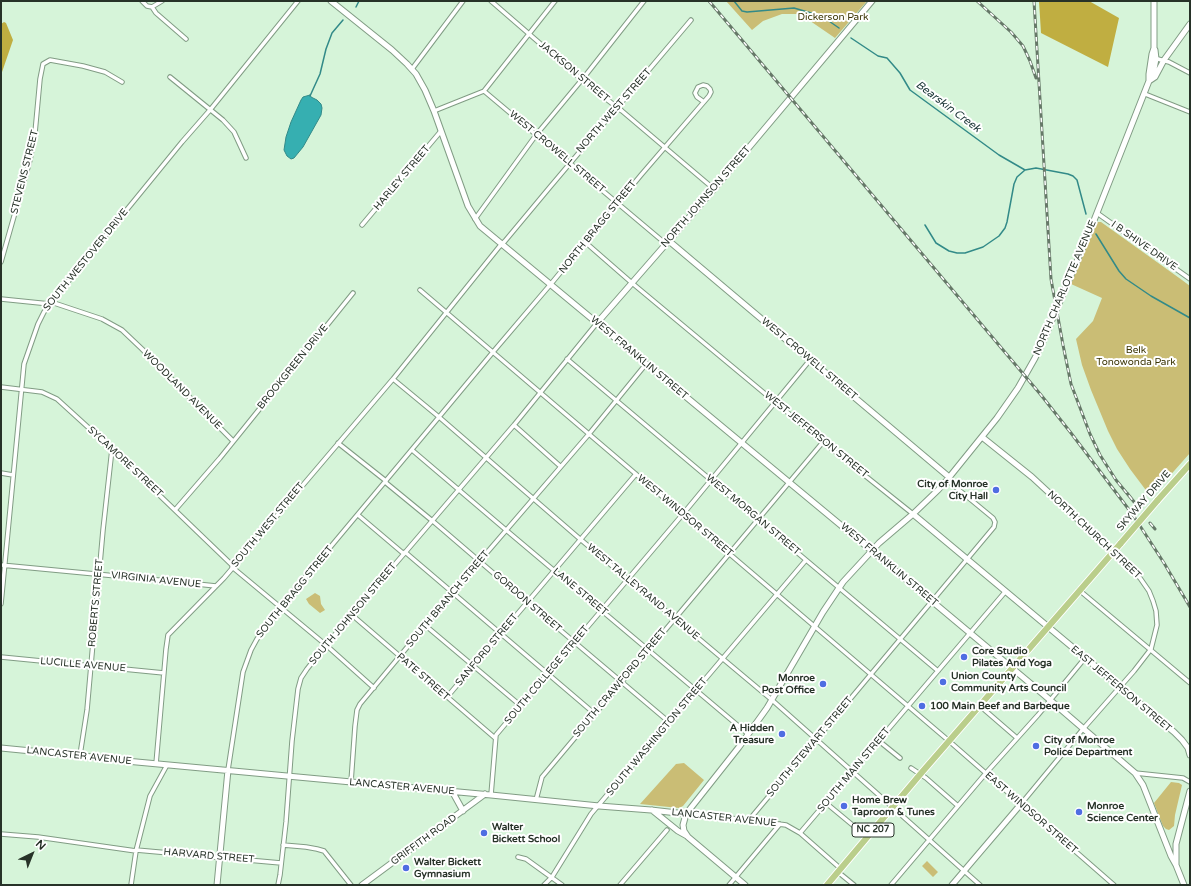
<!DOCTYPE html>
<html>
<head>
<meta charset="utf-8">
<style>
	body { margin:0 }
	#map { position:relative; width:1191px; height:886px; overflow:hidden; background:#d6f4d9; font-family:"Varela Round",sans-serif }
	canvas { display:block }
	.frame { position:absolute; inset:0; border:2px solid #273228; pointer-events:none }
	.north { position:absolute; left:12px; top:834px; width:40px; height:40px; -webkit-text-stroke:3px #fff; paint-order:stroke; rotate:43deg; font-size:11px; font-weight:700; line-height:16px; text-align:center; color:#273228 }
	.north::after { content:''; display:block; margin:auto; width:14px; height:18px; background:#273228; clip-path:polygon(50% 0,100% 100%,50% 72%,0 100%) }
</style>
</head>
<body>
<div id="map">
<canvas width="1191" height="886"></canvas>
<div class="frame"></div>
<div class="north">N</div>
</div>
<script>
const ctx = document.querySelector('canvas').getContext('2d');
ctx.lineJoin = 'round';
function paint(path, color) { ctx.fillStyle = color; ctx.fill(path, 'evenodd'); }
const toPath = rows => new Path2D(rows.map(r => 'M' + r).join(''));
function stroke(path, color, width, dash) { ctx.strokeStyle = color; ctx.lineWidth = width; ctx.lineCap = dash ? 'butt' : 'round'; ctx.setLineDash(dash || []); ctx.stroke(path); }
function drawText(font, color, halo, rows, align = 'center') {
  ctx.font = font + ' "Varela Round",sans-serif'; ctx.lineWidth = 4; ctx.setLineDash([]); ctx.textBaseline = 'middle'; ctx.strokeStyle = halo; ctx.fillStyle = color; for (const [text, x, y, turn = 0] of rows) {
    ctx.save(); ctx.translate(x, y); ctx.rotate((+turn || 0) * Math.PI / 180); ctx.textAlign = isNaN(turn) ? turn : align; if (halo) ctx.strokeText(text, 0, 0); ctx.fillText(text, 0, 0); ctx.restore();
  }
}
paint(toPath([
	[726,1,867,1,835,38,800,14,782,14,763,21,752,30],
	[1097,222,1101,222,1182,280,1190,286,1190,453,1151,497,1130,469,1117,449,1108,431,1091,390,1082,365,1076,339,1093,321,1102,298,1071,284],
	[315,593,320,596,321,604,325,610,320,613,309,604,306,599],
	[684,763,704,780,683,806,679,808,640,804,676,764],
	[1171,782,1179,783,1182,785,1175,815,1174,826,1169,830,1166,829,1163,826,1154,803],
	[927,861,938,872,933,877,922,866]
]), '#cabd75');
paint(toPath([
	[1039,1,1089,1,1119,18,1108,67,1041,33],
	[4,22,6,23,13,40,1,75,1,24]
]), '#c0ae41');
const water = toPath([
	[310,95,311,97,317,100,321,104,322,108,321,115,303,147,294,158,291,159,287,156,284,150,286,137,291,122,301,100,303,97,310,95]
]);
paint(water, '#36afb1');
stroke(water, '#328a88', 1);
stroke(toPath([
	[734,1,742,11,747,12,794,8,818,15,826,19,839,28],
	[356,7,359,1],
	[851,38,878,56,887,58,900,73,910,90,999,155,1025,170],
	[310,96,320,74,326,49,332,33,343,20],
	[925,225,936,243,949,251,957,253,965,253,983,247,999,236,1005,228,1007,222,1014,184,1017,177,1025,170,1036,168,1068,174,1073,176,1077,180,1086,214],
	[1096,234,1119,271,1126,279,1151,296,1190,318]
]), '#328a88', 1.5);
const street = toPath([
	[142,1,147,6,152,7,156,13,186,39],
	[491,1,588,85,622,111,714,189],
	[152,7,162,1],
	[1154,58,1169,62,1190,73],
	[412,69,463,1],
	[170,77,223,120,234,132,246,158],
	[484,91,666,244],
	[1145,94,1190,112],
	[434,111,484,91,555,1],
	[1097,213,1190,279],
	[475,219,536,135,585,76,644,1],
	[362,225,441,131],
	[585,242,632,283,823,442,913,514],
	[1,262,30,160,35,133,40,79,43,64,50,60,83,66,105,72,122,82],
	[420,290,949,741,1114,885],
	[1,299,50,304],
	[51,302,102,319,122,330,142,349,233,441],
	[567,359,938,671],
	[393,379,439,417,580,539,772,700,980,885],
	[1,387,42,392,57,399,101,439,233,566],
	[514,425,560,466],
	[338,443,386,481],
	[412,450,506,530,748,734],
	[1,473,13,475],
	[385,482,435,523,527,602,669,722],
	[175,510,220,458,353,293],
	[358,515,404,554],
	[405,552,595,714],
	[1,565,148,579,216,586],
	[232,567,326,645,374,688],
	[1079,590,1190,683],
	[1,604,24,364,38,324,44,312,58,294,182,142,210,110,298,1],
	[352,615,495,738],
	[426,626,521,706],
	[1,657,164,673],
	[447,697,636,474],
	[980,706,1017,738],
	[879,741,900,758],
	[80,755,87,710,103,530,112,449],
	[156,764,166,649,168,635,170,633,224,578,393,379,499,247,505,241,550,187,691,20],
	[911,768,926,778,958,806],
	[228,770,243,672,251,650,257,639,297,587,439,417,493,352,550,285,641,175,709,96,711,92,710,89,707,86,703,85,698,87,695,93,697,97,704,102],
	[1135,773,1183,778,1190,782],
	[351,782,355,726,357,710,360,704,453,592,589,434,646,364],
	[491,795,496,735,683,514,810,360],
	[536,800,542,777,823,442],
	[826,803,867,837],
	[1021,804,1083,729,1134,671,1151,649,1157,625,1156,611,1153,601,1149,591,1140,578,1113,552],
	[686,814,749,820,786,825,800,833,841,869],
	[749,820,994,527,995,522,993,518,947,480],
	[800,833,1005,592],
	[1,834,38,837,136,851],
	[283,845,306,847,317,849,324,851,351,885],
	[136,850,281,863],
	[518,857,526,859,562,885],
	[838,872,854,885],
	[131,885,136,851,150,796,167,765],
	[278,885,280,875,286,822,292,741,298,689,301,678,307,669,326,645,514,425,597,323],
	[544,885,552,877,591,814,806,560],
	[620,885,667,830],
	[729,885,780,824],
	[891,885,986,773,1038,715,1085,658]
]);
const secondary = toPath([
	[331,1,392,50,407,64,416,74,425,90,434,111,468,206,480,226,872,551,1043,694,1135,773,1143,785,1171,856,1176,865,1184,885],
	[1152,77,1153,74,1156,59,1155,50],
	[1149,81,1155,77,1164,60,1190,24],
	[669,241,949,477],
	[597,323,714,189,872,1],
	[982,437,1032,477,1113,552],
	[913,514,1174,732,1182,740,1188,748,1190,755],
	[1,748,113,759,126,761,491,795,599,806,651,810,686,814],
	[452,791,463,811],
	[652,810,678,831,687,836],
	[1176,864,1176,844,1190,791],
	[217,885,228,770],
	[362,885,485,794],
	[745,885,688,837,684,831,683,825,686,814,739,747,767,708,823,612,843,582,879,543,913,514,938,490,947,480,997,418,1018,388,1035,358,1044,339,1091,228,1147,86,1149,81,1149,74,1152,54,1154,48,1154,1],
	[952,885,1021,804]
]);
const primary = toPath([
	[1157,501,1190,464],
	[827,885,923,771,1121,543]
]);
stroke(street, '#819c84', 5.5);
stroke(secondary, '#819c84', 7);
stroke(primary, '#fff', 8);
stroke(street, '#fff', 3.5);
stroke(secondary, '#fff', 5);
stroke(primary, '#bace8b', 6);
const rail = toPath([
	[709,1,1041,395,1071,433,1133,515,1164,563,1190,607],
	[977,1,1011,32,1023,46,1030,61,1036,78],
	[1034,1,1051,279,1063,345,1071,384,1090,434,1100,455,1116,480,1139,508,1127,493],
	[1150,523,1155,529]
]);
stroke(rail, '#667868', 3);
stroke(rail, '#fff', 1.5, [4.5]);
const primaryBridge = toPath([
	[1121,543,1157,501]
]);
stroke(primaryBridge, '#fff', 8, []);
stroke(primaryBridge, '#bace8b', 6);
for (const [x, y, r, color] of [
	[996,490,4,"#4f6de2"],
	[964,657,4,"#4f6de2"],
	[943,682,4,"#4f6de2"],
	[823,684,4,"#4f6de2"],
	[922,706,4,"#4f6de2"],
	[782,734,4,"#4f6de2"],
	[1036,746,4,"#4f6de2"],
	[844,806,4,"#4f6de2"],
	[1079,812,4,"#4f6de2"],
	[484,833,4,"#4f6de2"],
	[406,868,4,"#4f6de2"]
]) { const dot = new Path2D(); dot.arc(x, y, r, 0, 2 * Math.PI); ctx.fillStyle = color; ctx.fill(dot); stroke(dot, '#fff', 1.5); }
for (const [x, y, w] of [
	[873,830,42]
]) { const box = new Path2D(); box.roundRect(x - w / 2, y - 7, w, 14, 3); ctx.fillStyle = '#fff'; ctx.fill(box); stroke(box, '#273228', 1); }
drawText('bold 9px', '#273228', null, [
	["NC 207",873,830]
]);
drawText('10px', '#3b3404', '#fff', [
	["Dickerson Park",833,17],
	["Belk",1136,350],
	["Tonowonda Park",1136,362]
]);
drawText('10px', '#273228', '#fff', [
	["JACKSON STREET",574,72,40],
	["NORTH WEST STREET",614,111,-49],
	["WEST CROWELL STREET",557,152,40],
	["STEVENS STREET",25,172,-76],
	["HARLEY STREET",402,178,-50],
	["NORTH JOHNSON STREET",706,197,-49],
	["NORTH BRAGG STREET",598,227,-51],
	["I B SHIVE DRIVE",1144,246,35],
	["SOUTH WESTOVER DRIVE",86,260,-51],
	["NORTH CHARLOTTE AVENUE",1065,288,-67],
	["WEST FRANKLIN STREET",639,358,40],
	["WEST CROWELL STREET",809,359,40],
	["BROOKGREEN DRIVE",293,367,-51],
	["WOODLAND AVENUE",182,390,45],
	["WEST JEFFERSON STREET",816,435,39],
	["SYCAMORE STREET",125,462,43],
	["SKYWAY DRIVE",1144,501,-49],
	["WEST MORGAN STREET",753,515,40],
	["WEST WINDSOR STREET",685,516,40],
	["SOUTH WEST STREET",268,525,-50],
	["NORTH CHURCH STREET",1094,535,43],
	["WEST FRANKLIN STREET",889,565,40],
	["VIRGINIA AVENUE",156,580,6],
	["SOUTH BRAGG STREET",295,592,-51],
	["LANE STREET",580,592,40],
	["WEST TALLEYRAND AVENUE",643,592,40],
	["SOUTH BRANCH STREET",448,599,-50],
	["GORDON STREET",527,602,41],
	["ROBERTS STREET",96,603,-85],
	["SOUTH JOHNSON STREET",353,614,-50],
	["SANFORD STREET",487,650,-50],
	["LUCILLE AVENUE",83,665,5],
	["SOUTH COLLEGE STREET",547,675,-50],
	["PATE STREET",423,677,41],
	["SOUTH CRAWFORD STREET",620,683,-50],
	["EAST JEFFERSON STREET",1121,689,40],
	["SOUTH WASHINGTON STREET",657,737,-50],
	["SOUTH STEWART STREET",810,747,-50],
	["LANCASTER AVENUE",79,756,6],
	["SOUTH MAIN STREET",854,770,-50],
	["LANCASTER AVENUE",402,787,5],
	["EAST WINDSOR STREET",1031,813,41],
	["LANCASTER AVENUE",724,818,6],
	["GRIFFITH ROAD",424,840,-36],
	["HARVARD STREET",209,856,5]
]);
drawText('bold 10px', '#273228', '#fff', [
	["City of Monroe",988,484,"right"],
	["City Hall",988,496,"right"],
	["Core Studio",972,651],
	["Pilates And Yoga",972,663],
	["Union County",951,676],
	["Community Arts Council",951,688],
	["Monroe",815,678,"right"],
	["Post Office",815,690,"right"],
	["100 Main Beef and Barbeque",930,706],
	["A Hidden",774,728,"right"],
	["Treasure",774,740,"right"],
	["City of Monroe",1044,740],
	["Police Department",1044,752],
	["Home Brew",852,800],
	["Taproom & Tunes",852,812],
	["Monroe",1087,806],
	["Science Center",1087,818],
	["Walter",492,827],
	["Bickett School",492,839],
	["Walter Bickett",414,862],
	["Gymnasium",414,874]
], 'left');
drawText('italic 11px', '#213b3c', '#fff', [
	["Bearskin Creek",948,107,37]
]);
</script>
</body>
</html>
